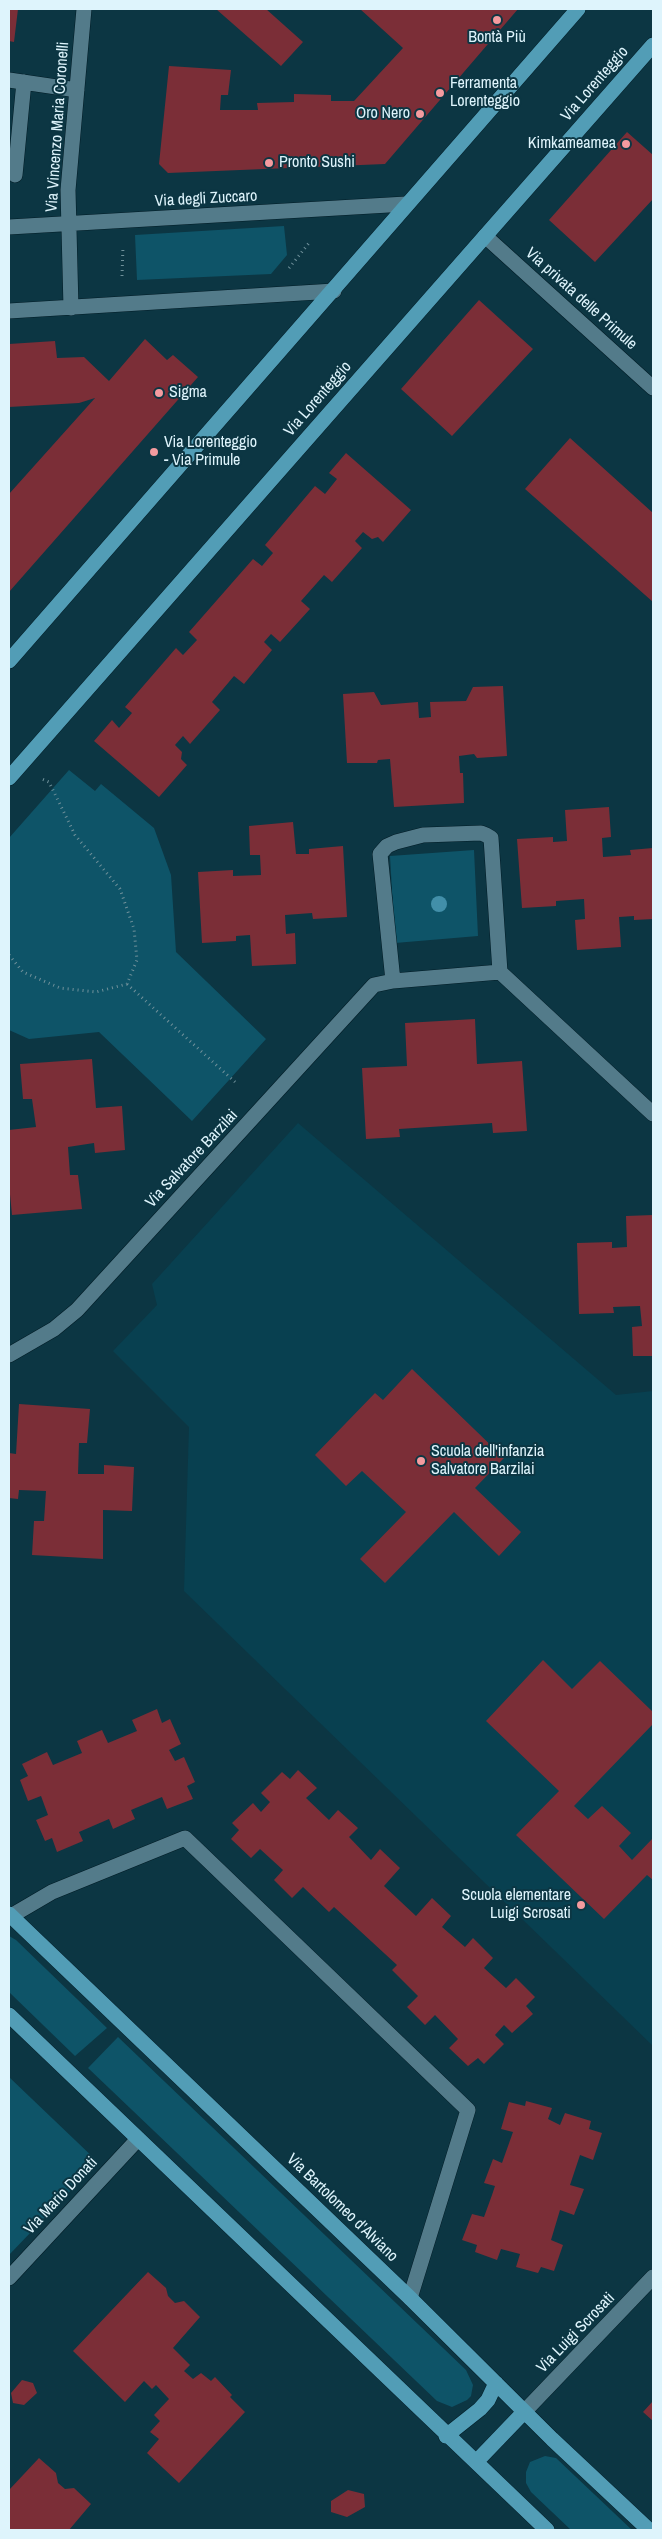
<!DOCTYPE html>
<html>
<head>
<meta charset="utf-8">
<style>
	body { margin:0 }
	#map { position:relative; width:662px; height:2539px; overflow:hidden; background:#0c3643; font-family:"Archivo Narrow",sans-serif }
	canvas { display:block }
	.frame { position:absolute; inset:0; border:10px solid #def4fc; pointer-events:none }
</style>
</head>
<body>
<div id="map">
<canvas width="662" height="2539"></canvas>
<div class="frame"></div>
</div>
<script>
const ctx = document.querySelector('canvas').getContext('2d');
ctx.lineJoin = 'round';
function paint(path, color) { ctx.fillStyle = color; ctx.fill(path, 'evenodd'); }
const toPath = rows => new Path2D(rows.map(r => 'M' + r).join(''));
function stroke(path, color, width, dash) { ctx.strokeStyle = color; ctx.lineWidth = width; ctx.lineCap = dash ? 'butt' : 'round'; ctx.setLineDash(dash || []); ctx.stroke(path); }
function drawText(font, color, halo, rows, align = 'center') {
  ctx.font = font + ' "Archivo Narrow",sans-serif'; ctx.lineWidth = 4; ctx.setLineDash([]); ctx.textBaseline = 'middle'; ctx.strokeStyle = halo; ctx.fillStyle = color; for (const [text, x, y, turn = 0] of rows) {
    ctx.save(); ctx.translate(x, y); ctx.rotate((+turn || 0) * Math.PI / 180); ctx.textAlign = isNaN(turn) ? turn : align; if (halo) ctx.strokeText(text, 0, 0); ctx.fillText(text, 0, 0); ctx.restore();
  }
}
paint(toPath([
	[298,1123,616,1395,653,1391,653,2046,184,1591,189,1427,113,1351,157,1305,152,1284]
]), '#084050');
paint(toPath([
	[284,226,287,255,271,274,137,280,135,235],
	[69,770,95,791,101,784,154,828,171,875,176,952,266,1039,192,1121,99,1032,29,1039,9,1030,9,838],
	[474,850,478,936,395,943,390,856],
	[9,1936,16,1940,107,2028,75,2056,9,1992],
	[118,2037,466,2370,473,2385,471,2396,467,2400,452,2407,437,2401,88,2068],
	[9,2077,98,2162,9,2255],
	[545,2456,556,2458,632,2530,571,2530,531,2492,526,2483,526,2472,530,2462]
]), '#0e5468');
paint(toPath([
	[9,9,18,9,14,42,9,41],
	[216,9,266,9,303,42,281,66],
	[360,9,518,9,385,164,168,173,159,164,169,66,231,70,228,95,221,95,220,110,258,110,257,103,294,102,294,94,331,95,331,101,354,101,403,48],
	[627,132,653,155,653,199,595,262,549,220],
	[479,300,533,349,452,436,401,389],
	[145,339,167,360,173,355,198,377,9,592,9,494,95,398,79,403,9,407,9,344,55,341,57,358,84,357,109,381],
	[570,438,653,513,653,602,525,489],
	[346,453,411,510,383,542,378,537,372,539,363,532,355,541,362,548,332,582,324,575,301,601,310,609,280,642,271,634,264,642,272,650,244,684,234,676,212,702,220,710,190,744,183,736,175,745,182,752,181,759,187,765,159,797,94,741,112,720,119,728,132,713,125,707,176,648,183,655,197,640,189,632,253,559,262,566,273,553,265,545,315,486,325,494,337,479,329,473],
	[503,686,507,756,477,758,474,754,459,756,460,773,463,773,464,803,394,807,390,759,378,760,377,763,347,763,343,694,374,692,381,705,418,702,419,718,431,717,430,702,466,701,473,687],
	[609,807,611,837,602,838,603,857,631,855,630,850,653,848,653,919,634,920,634,916,619,917,621,947,577,950,575,920,585,919,584,899,556,901,556,906,522,908,517,839,553,837,553,842,567,841,565,810],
	[293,822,296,854,309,854,309,849,343,846,347,917,313,919,312,913,285,915,286,934,295,933,296,964,252,966,250,935,236,936,236,941,202,943,198,872,233,870,233,876,261,875,260,855,250,855,249,826],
	[475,1019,477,1064,522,1061,527,1131,493,1133,492,1123,399,1129,400,1137,366,1139,362,1068,407,1066,405,1023],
	[92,1059,96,1108,122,1106,125,1150,95,1153,94,1143,68,1147,70,1175,78,1175,82,1209,12,1215,9,1184,9,1130,36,1127,32,1099,23,1099,20,1064],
	[653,1215,653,1356,633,1356,632,1327,642,1326,640,1306,613,1307,614,1313,579,1314,577,1243,612,1242,612,1248,627,1247,626,1216],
	[412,1369,504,1458,475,1488,521,1532,499,1556,454,1512,385,1583,360,1559,406,1512,362,1471,346,1486,315,1455,375,1393,383,1400],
	[19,1404,90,1409,87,1443,79,1443,78,1474,104,1474,104,1465,134,1467,132,1511,103,1510,103,1559,32,1555,34,1521,44,1521,46,1491,19,1490,18,1499,9,1498,9,1453,16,1454],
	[543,1660,572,1689,600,1661,653,1712,653,1724,574,1806,588,1819,602,1806,631,1833,619,1846,632,1860,653,1838,653,1880,647,1875,604,1919,516,1835,559,1791,486,1721],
	[157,1709,162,1723,170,1719,181,1744,169,1750,175,1761,184,1757,195,1782,187,1786,193,1799,167,1809,162,1797,131,1810,135,1819,113,1829,109,1819,79,1832,83,1841,57,1852,52,1838,45,1841,36,1820,48,1815,41,1796,28,1801,20,1780,28,1776,22,1764,47,1752,53,1765,82,1753,77,1741,102,1730,108,1743,137,1731,132,1720],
	[298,1770,317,1788,306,1798,329,1820,338,1810,358,1828,349,1837,371,1860,380,1849,400,1868,384,1886,416,1916,432,1898,451,1916,442,1927,465,1947,473,1938,493,1958,484,1968,506,1988,516,1978,535,1997,526,2006,533,2014,512,2033,504,2025,495,2035,504,2044,484,2064,478,2058,468,2066,449,2048,458,2039,435,2015,425,2025,407,2007,418,1996,392,1970,397,1965,334,1907,329,1912,303,1887,292,1898,274,1880,283,1870,260,1849,251,1858,231,1839,239,1830,232,1823,253,1803,261,1812,270,1802,261,1793,282,1772,290,1779],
	[526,2101,552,2108,548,2119,560,2125,565,2113,591,2121,589,2129,602,2133,593,2160,580,2155,570,2185,584,2189,574,2215,560,2210,551,2240,563,2245,554,2271,541,2267,538,2273,516,2267,520,2254,501,2249,497,2260,475,2252,477,2245,462,2240,472,2214,484,2217,492,2195,495,2186,484,2183,493,2159,502,2163,513,2132,501,2129,509,2102,525,2106],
	[148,2272,166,2288,168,2296,175,2303,184,2301,200,2317,173,2348,190,2365,184,2371,193,2379,201,2373,211,2381,215,2377,232,2395,230,2397,245,2412,179,2483,147,2453,159,2439,150,2432,160,2421,154,2415,169,2399,156,2385,152,2389,144,2381,125,2402,73,2351],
	[22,2380,33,2383,37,2393,24,2405,13,2403,11,2393],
	[653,2401,653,2421,643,2412],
	[39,2458,56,2473,58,2483,65,2489,74,2488,91,2504,69,2530,9,2530,9,2490],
	[348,2490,364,2494,365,2507,347,2517,331,2512,331,2501]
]), '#7b2e37');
const minor = toPath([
	[9,80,77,90],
	[15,175,24,82],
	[9,227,406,204],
	[485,236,653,388],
	[71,308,68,190,84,9],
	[9,311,334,291],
	[393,981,380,854,387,846,396,842,423,835,481,833,486,835,491,838,500,972,653,1114],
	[9,1355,54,1329,77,1310,374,985,393,981,500,972],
	[11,1916,52,1892,185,1838,468,2110,410,2298],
	[9,2278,138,2139],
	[524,2412,653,2277]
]);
const major = toPath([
	[9,661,578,9],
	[9,778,653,45],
	[9,1914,410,2298,552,2439,649,2530],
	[9,2015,547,2530],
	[446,2436,480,2409,488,2400,496,2383],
	[476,2462,524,2412]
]);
stroke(minor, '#001c26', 16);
stroke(major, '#001c26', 16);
stroke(toPath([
	[289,268,309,243],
	[122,276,123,246],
	[9,955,23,972,60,988,96,992,127,984,137,960,134,929,120,889,75,835,49,782,42,779],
	[127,984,235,1082]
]), '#70919b', 3, [1, 4]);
stroke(minor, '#537b8a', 15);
stroke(major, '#529db6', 15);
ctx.fillStyle = '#428fa9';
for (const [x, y] of [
	[439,904]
]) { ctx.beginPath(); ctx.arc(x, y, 8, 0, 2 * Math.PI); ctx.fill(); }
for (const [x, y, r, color] of [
	[497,20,5,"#f49b9f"],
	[440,93,5,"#f49b9f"],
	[420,114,5,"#f49b9f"],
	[626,144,5,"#f49b9f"],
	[269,163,5,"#f49b9f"],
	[159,393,5,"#f49b9f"],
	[154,452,5,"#f49b9f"],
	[421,1461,5,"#f49b9f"],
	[581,1905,5,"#f49b9f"]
]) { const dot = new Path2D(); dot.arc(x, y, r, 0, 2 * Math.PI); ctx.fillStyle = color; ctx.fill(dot); stroke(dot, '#0c3643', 2); }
drawText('16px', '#def4fc', '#0c3643', [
	["Bontà Più",497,38,"center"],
	["Ferramenta",450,84],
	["Lorenteggio",450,102],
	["Oro Nero",410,114,"right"],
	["Kimkameamea",616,144,"right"],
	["Pronto Sushi",279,163],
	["Sigma",169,393],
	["Via Lorenteggio",164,443],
	["- Via Primule",164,461],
	["Scuola dell'infanzia",431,1452],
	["Salvatore Barzilai",431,1470],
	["Scuola elementare",571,1896,"right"],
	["Luigi Scrosati",571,1914,"right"]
], 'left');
drawText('16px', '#def4fc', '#0c3643', [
	["Via Lorenteggio",595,84,-49],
	["Via Vincenzo Maria Coronelli",58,127,-86],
	["Via degli Zuccaro",206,199,-3],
	["Via privata delle Primule",581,299,42],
	["Via Lorenteggio",318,399,-49],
	["Via Salvatore Barzilai",192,1159,-47],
	["Via Mario Donati",61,2196,-47],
	["Via Bartolomeo d'Alviano",342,2208,44],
	["Via Luigi Scrosati",576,2333,-46]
]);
</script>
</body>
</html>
